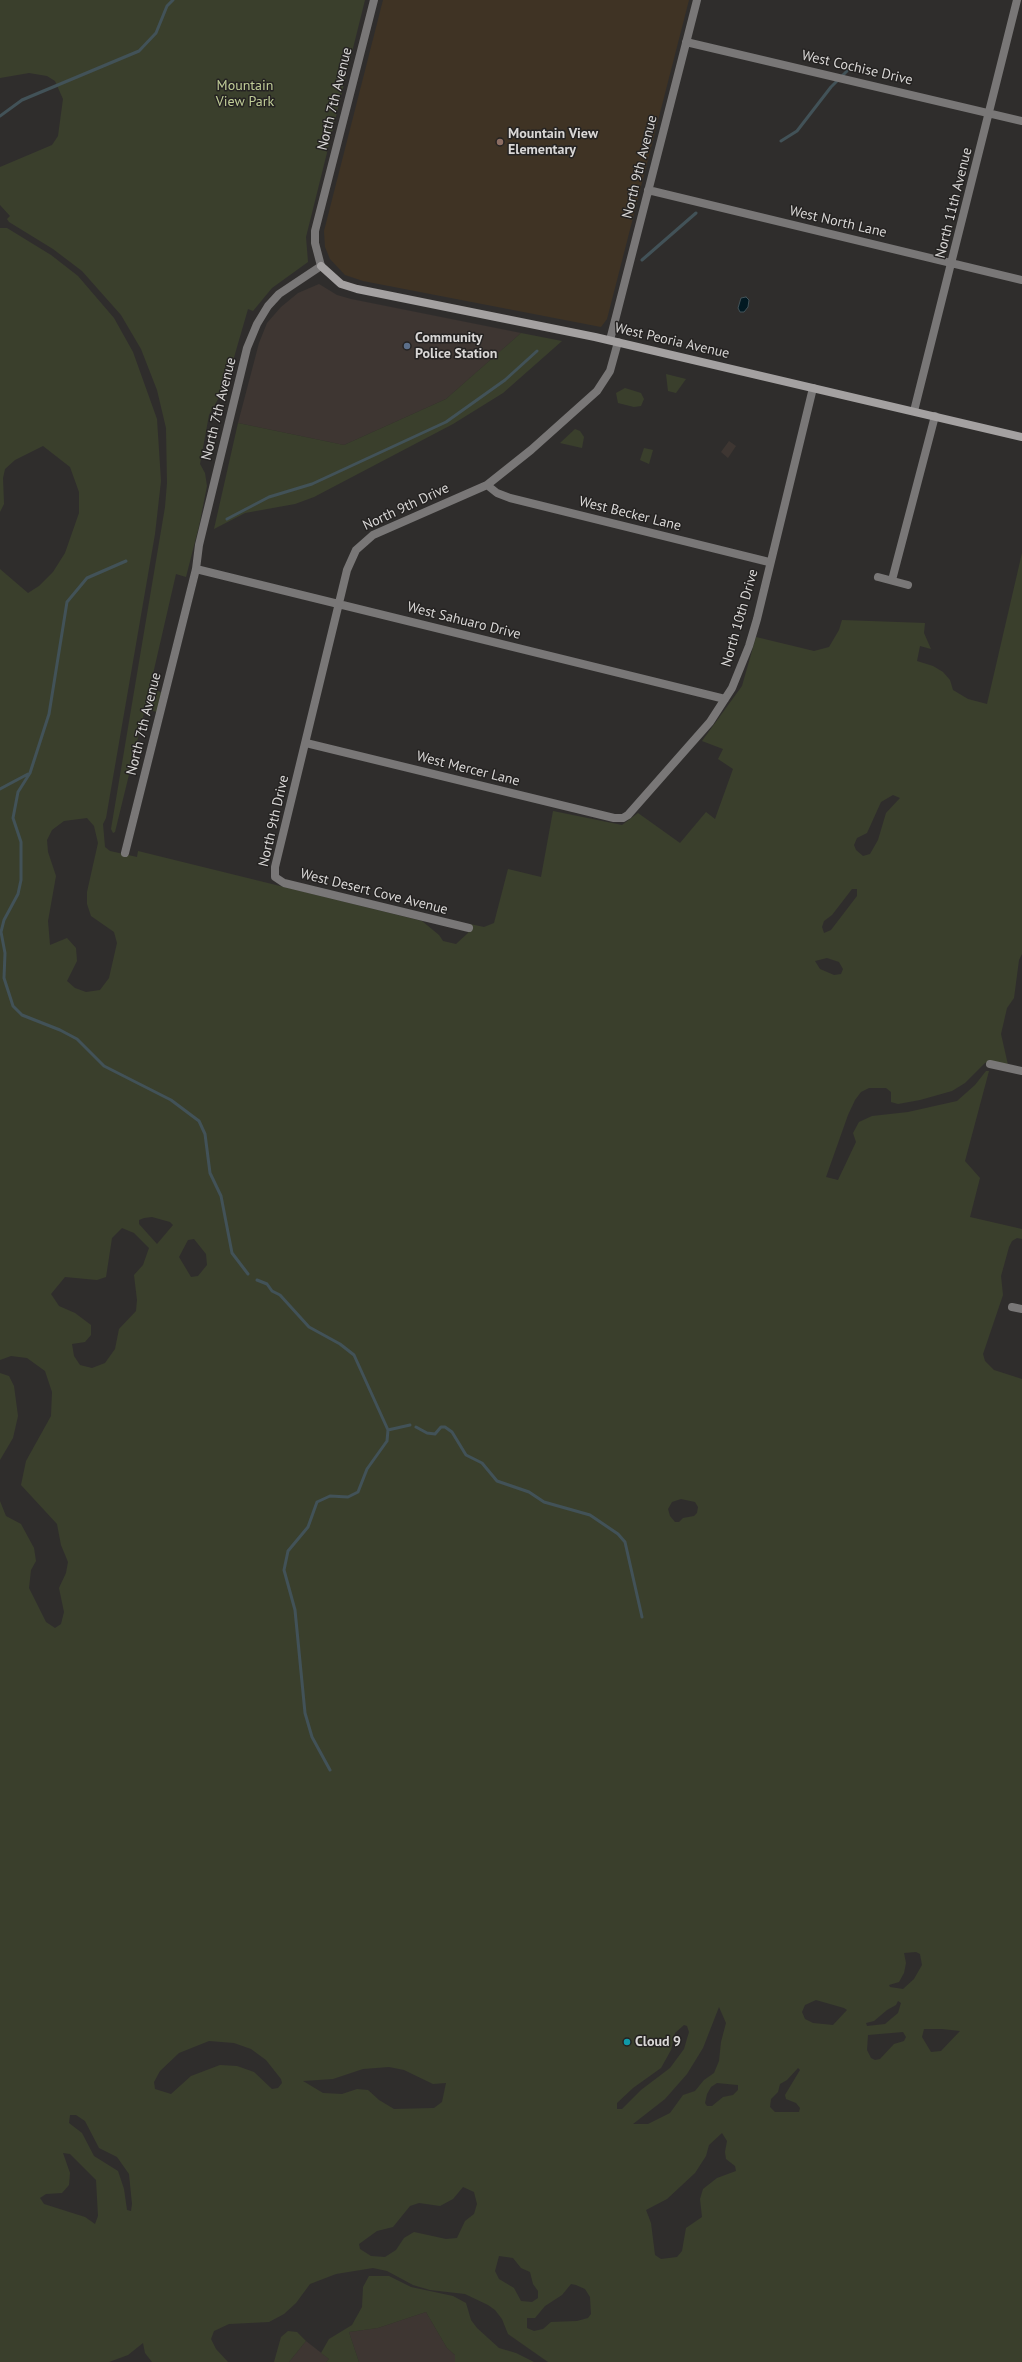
<!DOCTYPE html>
<html>
<head>
<meta charset="utf-8">
<style>
	body { margin:0 }
	canvas { display:block; background:#2f2d2c }
</style>
</head>
<body>
<canvas width="1022" height="2362"></canvas>
<script>
const ctx = document.querySelector('canvas').getContext('2d');
ctx.lineJoin = 'round';
function paint(path, color) { ctx.fillStyle = color; ctx.fill(path, 'evenodd'); }
const toPath = rows => new Path2D(rows.map(r => 'M' + r).join(''));
function stroke(path, color, width, dash) { ctx.strokeStyle = color; ctx.lineWidth = width; ctx.lineCap = dash ? 'butt' : 'round'; ctx.setLineDash(dash || []); ctx.stroke(path); }
function drawText(font, color, halo, rows, align = 'center') {
  ctx.font = font + ' "PT Sans",sans-serif'; ctx.lineWidth = 3; ctx.setLineDash([]); ctx.textBaseline = 'middle'; ctx.strokeStyle = halo; ctx.fillStyle = color; for (const [text, x, y, turn = 0] of rows) {
    ctx.save(); ctx.translate(x, y); ctx.rotate((+turn || 0) * Math.PI / 180); ctx.textAlign = isNaN(turn) ? turn : align; if (halo) ctx.strokeText(text, 0, 0); ctx.fillText(text, 0, 0); ctx.restore();
  }
}
paint(toPath([
	[319,284,337,295,351,299,521,333,446,399,344,445,238,423,259,343,267,323,281,307,298,293],
	[729,441,736,446,728,458,721,452],
	[426,2312,447,2348,455,2355,455,2362,359,2362,349,2332,378,2328],
	[306,2341,329,2359,326,2362,289,2362]
]), '#3e3632');
paint(toPath([
	[383,0,689,0,607,319,601,327,363,281,345,275,330,259,325,247,324,231]
]), '#3f3324');
paint(toPath([
	[0,0,365,0,306,237,308,262,272,288,253,311,248,309,226,385,209,415,200,464,205,473,207,486,199,526,186,577,176,574,150,687,162,693,157,712,145,709,115,832,113,833,111,829,165,507,167,483,166,428,157,390,141,349,121,315,82,271,53,249,9,222,7,219,10,216,0,205,0,167,52,145,58,136,63,99,55,81,47,76,29,73,0,78],
	[0,228,7,228,51,255,78,276,114,318,133,352,157,419,161,481,155,534,106,818,103,824,105,847,110,851,137,857,138,851,422,921,439,935,443,941,456,944,468,933,470,924,484,927,494,923,508,869,541,877,553,811,622,825,638,813,680,843,706,812,715,819,733,769,718,759,723,749,702,741,742,686,756,637,814,651,829,647,839,630,842,620,925,623,924,633,931,649,920,646,917,661,933,666,943,672,950,680,953,690,968,699,987,704,1022,553,1022,954,1019,960,1014,998,1007,1008,1001,1034,1008,1065,990,1061,985,1063,965,1083,952,1091,920,1100,898,1104,891,1102,891,1092,886,1088,869,1088,861,1092,855,1100,848,1115,826,1177,838,1180,856,1142,853,1133,859,1122,872,1116,908,1112,957,1101,975,1085,986,1071,989,1071,965,1161,980,1178,970,1217,1022,1229,1022,1239,1017,1238,1012,1241,1009,1247,1001,1276,1003,1295,983,1354,985,1361,994,1370,1022,1379,1022,2362,548,2362,508,2334,502,2319,495,2310,488,2305,465,2294,430,2290,413,2285,387,2271,373,2268,336,2274,310,2284,296,2303,284,2314,269,2322,229,2324,214,2331,211,2339,216,2349,228,2362,152,2362,145,2353,143,2343,128,2355,109,2362,0,2362,0,1501,6,1516,21,1524,34,1548,36,1561,31,1570,29,1588,46,1622,55,1628,61,1624,64,1612,59,1588,66,1573,68,1562,61,1545,57,1524,21,1485,26,1461,51,1416,52,1392,45,1371,27,1358,11,1356,0,1360,0,569,28,593,39,586,53,572,65,553,79,513,79,492,70,467,43,446,15,460,5,469,3,478,4,504,0,512],
	[893,795,900,798,886,813,878,840,870,854,863,856,856,850,854,845,857,838,867,833,881,802],
	[87,818,94,826,98,843,87,892,87,904,91,916,114,932,117,943,109,978,100,990,86,992,75,988,67,981,77,961,76,948,67,938,50,945,48,921,56,876,48,852,47,840,52,830,64,821],
	[852,889,857,889,857,896,831,930,824,933,822,927,824,921,832,915],
	[827,958,839,962,843,969,841,974,834,975,820,969,815,961],
	[152,1217,170,1222,173,1225,157,1244,139,1224,139,1220,144,1218],
	[122,1228,134,1233,149,1248,143,1265,134,1275,137,1300,136,1311,119,1329,115,1349,105,1363,92,1368,80,1365,74,1356,72,1344,85,1342,91,1335,91,1325,75,1313,59,1306,51,1294,65,1277,97,1280,106,1277,112,1238],
	[194,1239,206,1254,207,1265,198,1276,191,1277,179,1257,188,1240],
	[681,1499,695,1502,698,1507,697,1513,694,1516,683,1518,679,1522,675,1522,670,1516,668,1509,672,1502],
	[916,1952,920,1954,922,1965,914,1979,903,1989,890,1987,889,1985,899,1982,904,1973,906,1963,904,1953],
	[816,2000,844,2008,847,2010,833,2025,813,2023,805,2019,802,2012,805,2005],
	[898,2001,901,2003,898,2013,885,2024,867,2026,866,2023,874,2021,887,2010,896,2005],
	[719,2007,726,2023,721,2042,719,2061,714,2073,704,2080,695,2091,683,2095,670,2113,648,2124,633,2124,665,2099,687,2074,703,2048],
	[684,2025,687,2026,689,2032,684,2049,670,2068,641,2090,622,2109,617,2109,617,2103,633,2088,661,2068,671,2050,675,2033],
	[924,2029,942,2029,960,2031,941,2051,931,2052,922,2037],
	[903,2032,906,2037,904,2041,894,2044,880,2059,875,2060,871,2058,867,2050,868,2035],
	[209,2041,234,2043,251,2049,266,2060,281,2079,282,2083,278,2088,272,2089,254,2072,237,2066,220,2065,191,2076,171,2094,155,2089,154,2082,160,2071,179,2053],
	[389,2067,404,2070,433,2084,446,2083,442,2102,434,2108,394,2109,379,2100,368,2090,357,2089,342,2094,323,2093,303,2081,333,2079,363,2069],
	[798,2068,800,2070,785,2095,786,2099,796,2103,800,2108,799,2112,775,2112,770,2107,771,2099,778,2092,780,2084,787,2080],
	[717,2083,738,2085,738,2090,733,2095,723,2097,712,2106,707,2106,705,2103,707,2094,711,2087],
	[70,2115,76,2115,85,2121,99,2148,117,2157,129,2174,132,2204,131,2211,127,2210,124,2189,118,2171,94,2156,82,2133,69,2123],
	[722,2133,727,2141,725,2152,726,2159,735,2166,736,2171,717,2178,703,2189,700,2199,702,2217,686,2228,682,2251,677,2257,661,2259,655,2255,651,2223,646,2210,667,2199,695,2173,706,2156,709,2145],
	[63,2153,70,2154,96,2180,98,2216,95,2224,85,2217,44,2204,40,2198,46,2194,62,2193,69,2185,70,2173],
	[463,2187,474,2192,477,2204,474,2214,465,2221,457,2238,446,2239,414,2232,404,2238,396,2250,385,2257,371,2256,360,2249,359,2244,377,2231,393,2227,410,2206,419,2203,440,2206,453,2199],
	[499,2256,513,2258,521,2268,530,2272,533,2284,538,2291,538,2298,532,2302,521,2301,514,2288,499,2279,495,2271],
	[571,2284,576,2285,585,2289,590,2297,591,2314,588,2318,577,2321,551,2322,543,2329,534,2331,527,2328,527,2318,535,2318,545,2306,562,2295],
	[521,333,562,341,503,393,453,424,314,497,295,504,245,513,214,529,238,423,344,445,446,399],
	[666,374,686,379,676,393,668,391],
	[625,388,641,393,644,399,641,406,634,407,618,403,616,393],
	[575,429,580,431,584,437,582,448,560,443],
	[644,448,653,450,649,464,640,460],
	[0,1373,9,1376,14,1386,18,1416,13,1438,0,1460],
	[369,2276,389,2276,411,2287,453,2296,466,2303,471,2320,477,2328,499,2348,516,2353,534,2362,455,2362,455,2355,447,2348,426,2312,378,2328,349,2332,359,2362,326,2362,329,2359,321,2353,329,2339,352,2325,362,2307,363,2287],
	[288,2331,297,2332,306,2341,289,2362,274,2362,281,2337]
]), '#3a3f2c');
const water = toPath([
	[746,297,749,300,748,307,744,312,740,312,738,308,741,298,746,297]
]);
paint(water, '#021922');
stroke(water, '#425258', 1);
stroke(toPath([
	[0,116,22,100,139,51,156,33,167,6,173,0],
	[781,141,797,131,831,87,850,68],
	[642,260,696,213],
	[227,519,269,497,312,484,446,422,505,380,537,351],
	[126,561,87,578,67,602,49,714,30,773,18,792,13,818,21,842,21,880,18,894,4,920,1,932,5,953,4,978,13,1006,22,1015,60,1030,77,1039,104,1066,171,1100,199,1121,205,1134,210,1173,221,1196,232,1253,248,1274],
	[0,789,28,774],
	[257,1280,267,1284,272,1291,280,1295,309,1327,340,1344,354,1355,388,1430,387,1441,367,1469,358,1492,348,1497,330,1496,317,1502,308,1527,288,1551,284,1570,295,1610,305,1713,312,1737,330,1770],
	[416,1427,427,1433,435,1434,441,1427,445,1427,452,1432,466,1455,482,1463,497,1481,529,1492,544,1502,590,1515,618,1534,625,1542,642,1617],
	[388,1430,410,1425]
]), '#425258', 3);
stroke(toPath([
	[686,42,1022,121],
	[648,190,1022,280],
	[610,340,697,0],
	[914,411,1017,0],
	[487,485,497,493,510,498,769,562],
	[196,569,725,699],
	[878,577,908,585],
	[892,580,935,416],
	[306,743,614,818,623,818,628,815,710,722,732,688,749,646,757,619,813,388],
	[125,853,196,569,199,545,247,348,257,324,268,306,279,294,321,266],
	[469,928,284,883,275,877,275,867,347,570,356,550,373,535,487,485,531,450,597,391,610,371,618,342],
	[990,1064,1022,1071],
	[1012,1307,1022,1309]
]), '#797777', 8);
stroke(toPath([
	[321,266,315,243,315,231,374,0]
]), '#797777', 8);
stroke(toPath([
	[321,266,341,284,357,289,595,337,1022,437]
]), '#a4a1a1', 8);
for (const [x, y, r, color] of [
	[500,142,4,"#8d6e63"],
	[407,346,4,"#5c6f8a"],
	[627,2042,4,"#0f9aa8"]
]) { const dot = new Path2D(); dot.arc(x, y, r, 0, 2 * Math.PI); ctx.fillStyle = color; ctx.fill(dot); stroke(dot, '#252322', 1.5); }
drawText('14px', '#d9d7d6', '#252322', [
	["West Cochise Drive",857,68,13],
	["North 7th Avenue",335,99,-76],
	["North 9th Avenue",640,167,-76],
	["North 11th Avenue",954,203,-76],
	["West North Lane",838,222,13],
	["West Peoria Avenue",672,341,13],
	["North 7th Avenue",219,409,-76],
	["North 9th Drive",406,507,-25],
	["West Becker Lane",630,514,14],
	["North 10th Drive",740,618,-74],
	["West Sahuaro Drive",464,621,14],
	["North 7th Avenue",144,724,-76],
	["West Mercer Lane",468,769,14],
	["North 9th Drive",274,821,-77],
	["West Desert Cove Avenue",374,892,14]
]);
drawText('14px', '#c0cd97', '#252322', [
	["Mountain",245,86],
	["View Park",245,102]
]);
drawText('bold 14px', '#d9d7d6', '#252322', [
	["Mountain View",508,134],
	["Elementary",508,150],
	["Community",415,338],
	["Police Station",415,354],
	["Cloud 9",635,2042]
], 'left');
</script>
</body>
</html>
